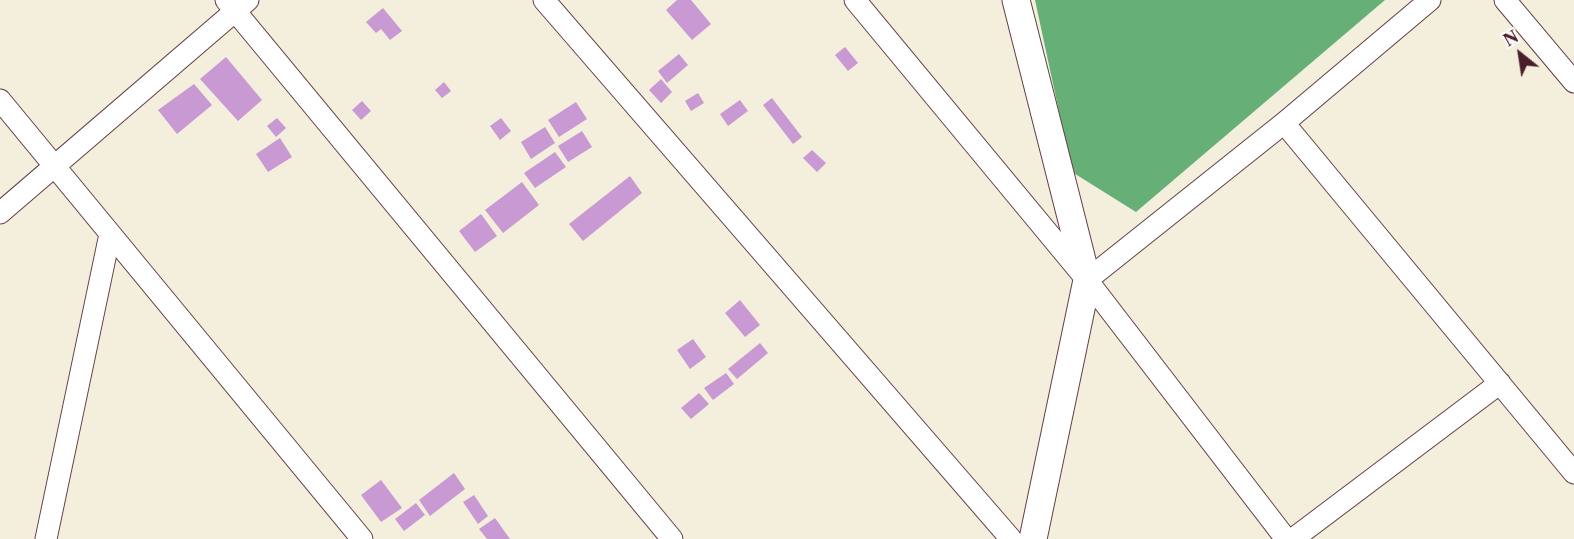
<!DOCTYPE html>
<html>
<head>
<meta charset="utf-8">
<style>
	body { margin:0 }
	#map { position:relative; width:1574px; height:539px; overflow:hidden; background:#f4efdc; font-family:"Libre Caslon Text",serif }
	canvas { display:block }
	.north { position:absolute; left:1490px; top:24px; width:60px; height:60px; -webkit-text-stroke:4px #fdfcf7; paint-order:stroke; rotate:330deg; font-size:16px; font-weight:700; line-height:24px; text-align:center; color:#4a1f2b }
	.north::after { content:''; display:block; margin:auto; width:21px; height:27px; background:#4a1f2b; clip-path:polygon(50% 0,100% 100%,50% 72%,0 100%) }
</style>
</head>
<body>
<div id="map">
<canvas width="1574" height="539"></canvas>
<div class="north">N</div>
</div>
<script>
const ctx = document.querySelector('canvas').getContext('2d');
ctx.lineJoin = 'round';
function paint(path, color) { ctx.fillStyle = color; ctx.fill(path, 'evenodd'); }
const toPath = rows => new Path2D(rows.map(r => 'M' + r).join(''));
function stroke(path, color, width, dash) { ctx.strokeStyle = color; ctx.lineWidth = width; ctx.lineCap = dash ? 'butt' : 'round'; ctx.setLineDash(dash || []); ctx.stroke(path); }
paint(toPath([
	[1035,0,1385,0,1136,212,1072,172]
]), '#66b078');
paint(toPath([
	[677,0,691,0,711,24,692,40,666,10],
	[383,8,402,31,390,40,381,29,376,33,366,22],
	[845,47,858,63,848,71,835,55],
	[679,54,688,65,667,83,658,71],
	[226,57,262,100,238,121,200,79],
	[661,79,672,92,661,103,649,90],
	[444,82,451,91,442,98,435,90],
	[194,84,212,105,177,134,158,110],
	[698,93,704,103,691,111,685,101],
	[772,98,802,137,793,144,763,105],
	[740,100,748,111,728,126,720,114],
	[362,101,371,111,361,120,352,110],
	[576,102,587,119,559,137,548,120],
	[277,118,286,128,276,137,267,126],
	[501,118,511,131,500,140,490,126],
	[545,127,555,143,531,159,521,142],
	[582,131,592,147,568,162,558,146],
	[280,138,292,157,268,172,256,154],
	[812,150,826,163,817,172,803,158],
	[555,152,566,167,535,188,524,173],
	[630,176,642,193,583,241,569,224],
	[522,182,539,205,503,233,485,210],
	[481,214,497,236,475,252,459,231],
	[740,300,760,325,745,337,725,313],
	[693,339,706,357,690,369,677,350],
	[760,343,768,353,737,379,728,369],
	[726,373,734,384,713,400,704,388],
	[699,393,709,404,691,419,681,408],
	[454,473,465,489,430,516,419,500],
	[381,480,402,508,381,522,361,495],
	[474,495,488,516,478,524,463,502],
	[416,503,425,515,404,531,395,519],
	[495,518,510,539,487,539,479,529]
]), '#c899d3');
const minor = toPath([
	[226,0,672,539],
	[544,0,1011,539],
	[855,0,1087,280,1286,539],
	[1505,0,1574,82],
	[0,100,362,539],
	[1284,123,1574,473],
	[0,213,248,0],
	[1087,280,1284,123,1430,0],
	[46,539,110,234],
	[1293,539,1500,383]
]);
const tertiary = toPath([
	[1016,0,1087,280,1033,539]
]);
stroke(minor, '#643e46', 23);
stroke(tertiary, '#643e46', 29);
stroke(minor, '#fff', 21);
stroke(tertiary, '#fff', 27);
</script>
</body>
</html>
